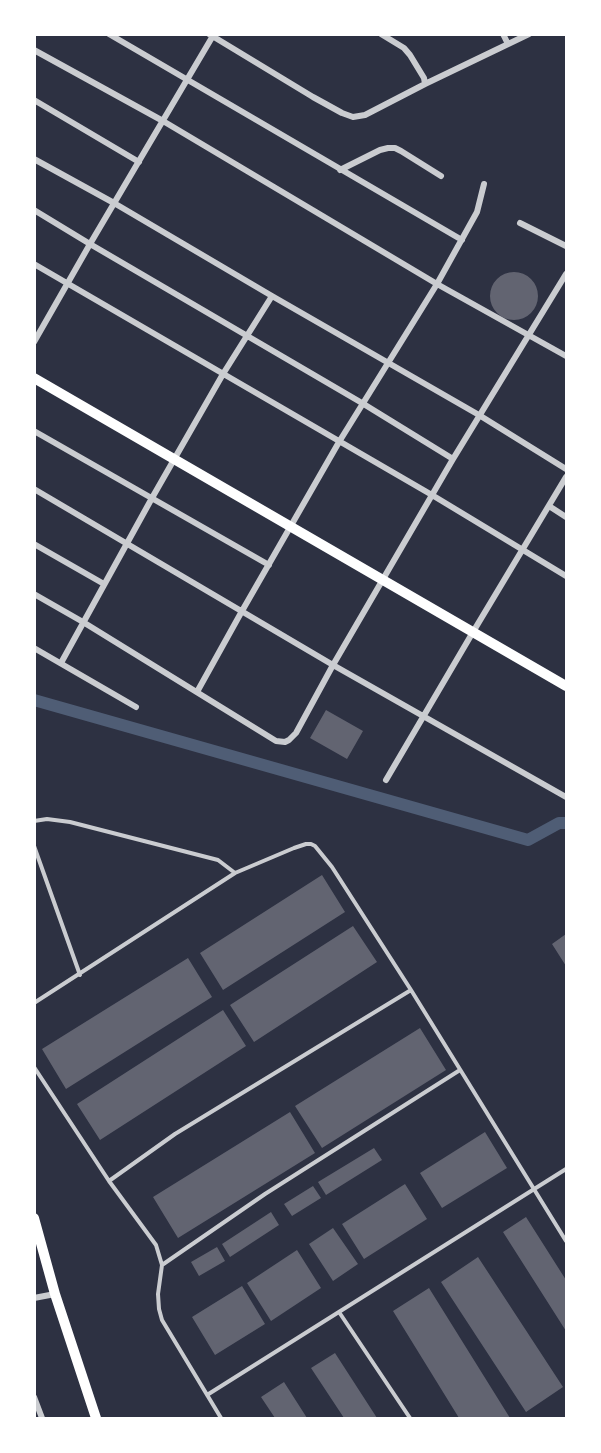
<!DOCTYPE html>
<html>
<head>
<meta charset="utf-8">
<style>
	body { margin:0 }
	#map { position:relative; width:601px; height:1453px; overflow:hidden; background:#2d3142; font-family:"Titillium Web",sans-serif }
	canvas { display:block }
	.frame { position:absolute; inset:0; border:36px solid #fff; pointer-events:none }
</style>
</head>
<body>
<div id="map">
<canvas width="601" height="1453"></canvas>
<div class="frame"></div>
</div>
<script>
const ctx = document.querySelector('canvas').getContext('2d');
ctx.lineJoin = 'round';
const toPath = rows => new Path2D(rows.map(r => 'M' + r).join(''));
function stroke(path, color, width, dash) { ctx.strokeStyle = color; ctx.lineWidth = width; ctx.lineCap = dash ? 'butt' : 'round'; ctx.setLineDash(dash || []); ctx.stroke(path); }
function paint(path, color) { ctx.fillStyle = color; ctx.fill(path, 'evenodd'); }
stroke(toPath([
	[34,700,528,840,559,823,566,823]
]), '#4f5d75', 12);
paint(toPath([
	'490 296a24 24 0 1 1 48 0a24 24 0 1 1-48 0Z',
	[326,710,363,731,347,759,310,738],
	[322,875,345,912,223,990,200,953],
	[353,926,377,962,254,1042,230,1005],
	[566,934,566,966,552,944],
	[188,958,212,997,66,1089,42,1049],
	[223,1010,246,1046,100,1140,77,1104],
	[420,1028,446,1070,322,1148,295,1106],
	[290,1112,315,1153,178,1238,153,1197],
	[485,1132,507,1168,442,1208,420,1173],
	[374,1148,382,1160,326,1195,318,1182],
	[405,1184,427,1219,364,1259,342,1224],
	[313,1186,321,1198,292,1216,284,1204],
	[271,1212,279,1225,230,1257,222,1244],
	[526,1217,566,1280,566,1331,503,1232],
	[333,1228,358,1264,333,1281,309,1244],
	[217,1247,225,1261,199,1276,191,1262],
	[297,1250,321,1288,271,1321,247,1283],
	[478,1257,563,1387,526,1412,441,1282],
	[242,1286,265,1324,215,1355,192,1317],
	[429,1288,510,1418,459,1418,393,1311],
	[335,1353,377,1418,344,1418,311,1368],
	[284,1382,307,1418,275,1418,261,1397]
]), '#626471');
stroke(toPath([
	[34,821,47,819,70,822,218,860,235,873],
	[34,846,80,975],
	[34,1003,235,873,294,848,306,844,311,844,315,846,332,867,411,990,566,1241],
	[34,1067,109,1181,156,1245,162,1265,158,1294,159,1309,162,1320,221,1418],
	[109,1181,175,1134,411,990],
	[162,1265,265,1194,460,1070],
	[339,1312,410,1418],
	[207,1395,566,1169]
]), '#caccd0', 4);
stroke(toPath([
	[109,34,462,240],
	[209,34,313,97,342,113,353,117,365,115,425,84,424,78,410,55,404,48,381,34],
	[503,34,508,44],
	[34,50,163,121,437,284,339,442,242,611,197,692],
	[425,84,529,34],
	[34,100,139,162],
	[34,159,114,203,272,296,479,415,566,469],
	[340,170,380,150,388,148,395,148,401,151,441,176],
	[484,184,477,212,437,284,566,356],
	[34,210,90,244,362,403,453,459],
	[520,223,566,246],
	[34,264,432,495,566,576],
	[34,342,90,244,214,34],
	[34,431,269,565],
	[34,489,333,665,566,797],
	[549,506,566,517],
	[34,544,104,584],
	[34,594,83,622,276,741,285,742,289,740,296,733,333,665,453,459,566,274],
	[34,648,136,707],
	[61,663,152,498,223,374,272,296],
	[386,780,473,632,566,477],
	[34,1298,55,1294],
	[34,1397,42,1418]
]), '#caccd0', 6);
stroke(toPath([
	[34,378,566,686],
	[34,1218,55,1294,96,1418]
]), '#fff', 10);
</script>
</body>
</html>
